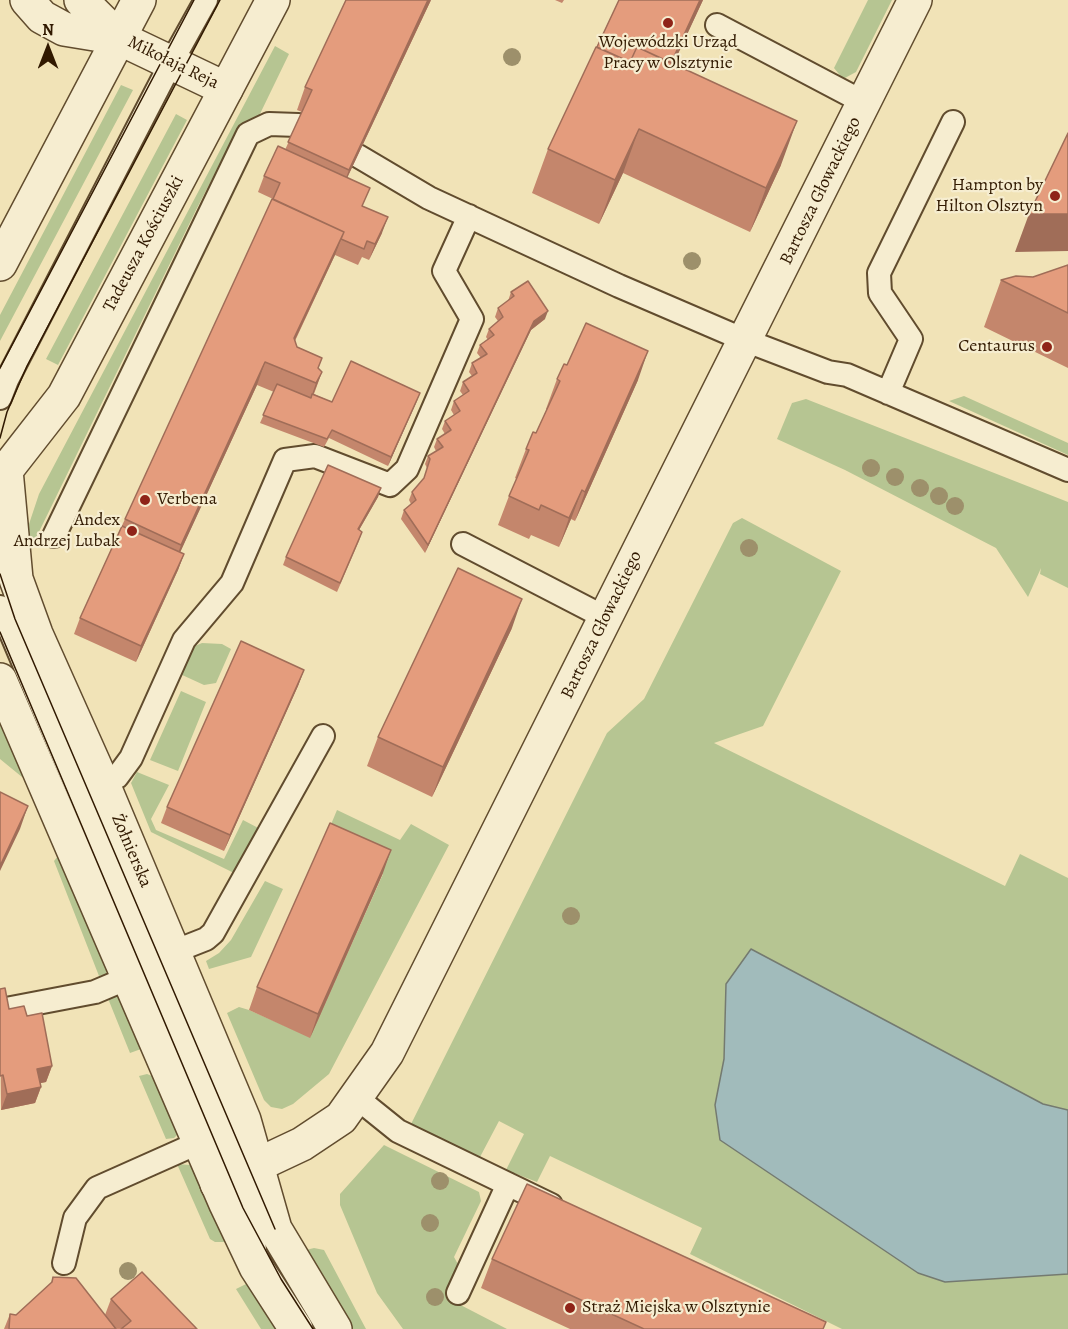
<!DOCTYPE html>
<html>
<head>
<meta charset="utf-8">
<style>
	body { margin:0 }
	#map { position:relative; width:1068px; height:1329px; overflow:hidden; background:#f1e3b7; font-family:Alegreya,serif }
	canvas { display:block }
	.north { position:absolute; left:18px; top:18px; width:60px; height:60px; -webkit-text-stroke:4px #f6edd0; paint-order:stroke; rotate:0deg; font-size:16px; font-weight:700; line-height:24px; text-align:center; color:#311900 }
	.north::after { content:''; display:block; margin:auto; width:21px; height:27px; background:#311900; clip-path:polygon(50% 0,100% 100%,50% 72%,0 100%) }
</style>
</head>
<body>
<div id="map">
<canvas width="1068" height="1329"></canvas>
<div class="north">N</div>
</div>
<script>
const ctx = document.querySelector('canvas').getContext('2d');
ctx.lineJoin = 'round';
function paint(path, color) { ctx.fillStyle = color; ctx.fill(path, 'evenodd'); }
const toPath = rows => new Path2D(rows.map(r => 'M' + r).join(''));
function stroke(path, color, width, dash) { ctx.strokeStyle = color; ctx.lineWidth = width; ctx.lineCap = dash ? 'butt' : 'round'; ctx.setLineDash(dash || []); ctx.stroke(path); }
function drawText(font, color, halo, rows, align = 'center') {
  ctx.font = font + ' Alegreya,serif'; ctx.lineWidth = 4.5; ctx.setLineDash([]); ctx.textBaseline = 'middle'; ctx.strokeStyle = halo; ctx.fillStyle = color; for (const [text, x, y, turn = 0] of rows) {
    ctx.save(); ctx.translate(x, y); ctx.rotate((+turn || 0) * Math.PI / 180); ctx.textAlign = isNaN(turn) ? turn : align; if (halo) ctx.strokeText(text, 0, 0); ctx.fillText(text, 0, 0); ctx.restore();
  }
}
paint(toPath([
	[868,0,892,0,856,72,843,79,834,68],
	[275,46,289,54,258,118,241,128,232,140,197,208,34,542,26,538,26,533,39,494],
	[121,85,133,90,0,341,0,315],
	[176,114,187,120,58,365,46,359],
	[964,396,1068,443,1068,455,949,401],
	[806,399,1068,502,1068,588,1040,574,1041,568,1028,597,996,548,845,470,777,439,792,403],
	[742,518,841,571,763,726,714,743,1005,886,1020,854,1068,878,1068,1110,1043,1105,726,984,724,1059,715,1105,945,1282,1068,1274,1068,1329,842,1329,690,1254,702,1228,550,1156,537,1182,506,1170,524,1134,499,1121,480,1157,411,1124,607,733,644,699,733,523],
	[202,643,222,644,231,649,216,683,204,685,180,674,195,646],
	[181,691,206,702,178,771,150,760],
	[0,723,28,772,22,777,0,759],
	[137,772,169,785,151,819,156,830,224,859,243,820,264,831,238,875,151,832,131,783],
	[337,810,400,840,411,824,449,845,329,1074,293,1104,282,1109,271,1107,264,1100,227,1013,239,1007,249,1010,310,1037,383,874,322,846],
	[62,851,108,963,106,974,99,976,54,861],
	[265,881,283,889,251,957,209,969,206,961,219,953,231,940],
	[120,993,141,1039,141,1049,130,1053,107,996],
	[147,1074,157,1078,179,1133,174,1138,166,1139,139,1076],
	[384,1145,479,1192,481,1201,454,1257,460,1268,449,1299,507,1329,403,1329,377,1293,340,1205,340,1194],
	[177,1164,190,1165,196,1171,229,1242,215,1242,210,1239],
	[314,1248,324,1250,366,1329,353,1329,305,1255,306,1250],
	[250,1282,280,1329,261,1329,236,1289]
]), '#b6c592');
const water = toPath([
	[751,949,1043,1104,1068,1110,1068,1274,945,1282,918,1273,720,1140,715,1105,724,1059,726,984,751,949]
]);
paint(water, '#a1bbbb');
stroke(water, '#747a70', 1.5);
const service = toPath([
	[717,25,865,103],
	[358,156,429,198,619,286,747,341,828,372,847,375,1068,470],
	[888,393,911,339,880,293,879,273,953,122],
	[0,398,7,380,171,63,206,0],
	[54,536,248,134,269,124,298,125],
	[463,544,606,618],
	[0,607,251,1203,255,1251],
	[103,784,117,777,131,758,184,640,232,583,285,460,315,456,390,485,407,469,472,319,444,271,469,216],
	[173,952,206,939,213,933,323,736],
	[6,1009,95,992,128,978],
	[357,1098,398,1131,551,1205],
	[64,1263,75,1218,97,1188,198,1143],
	[458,1293,508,1184]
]);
const minor = toPath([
	[27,0,42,17,64,29,119,38,226,89],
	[81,0,119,38],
	[217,1184,302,1144,341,1118,387,1053,915,0]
]);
const tertiary = toPath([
	[0,264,139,0],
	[6,470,16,579,36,634,103,784,244,1120,275,1229,335,1329],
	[0,478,64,396,273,0],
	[0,680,226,1204,256,1267,296,1329]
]);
stroke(service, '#614c2e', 26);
stroke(minor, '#614c2e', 36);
stroke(tertiary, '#614c2e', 36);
stroke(service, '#f6edd0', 22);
stroke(minor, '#f6edd0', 33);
stroke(tertiary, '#f6edd0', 33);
stroke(toPath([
	[0,368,194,0],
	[0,438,7,412,27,366,220,0],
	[0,574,15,619,275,1229],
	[0,632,243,1208,281,1279,313,1329]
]), '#311900', 1.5);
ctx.fillStyle = '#9d906b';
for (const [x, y] of [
	[512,57],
	[692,261],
	[871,468],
	[895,477],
	[920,488],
	[939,496],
	[955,506],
	[749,548],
	[571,916],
	[440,1181],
	[430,1223],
	[128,1271],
	[435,1297]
]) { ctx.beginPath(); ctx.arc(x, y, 9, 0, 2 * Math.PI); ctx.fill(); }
paint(toPath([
	[431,0,347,178,363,206,382,233,369,260,362,257,358,265,335,255,295,341,297,347,322,358,318,369,322,372,314,394,332,402,420,393,388,466,329,438,324,447,260,423,274,392,257,385,180,552,184,554,178,570,136,662,74,634,80,618,125,519,273,199,258,192,264,176,285,150,302,112,297,110,305,87],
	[555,0,564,0,562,3],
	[619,0,703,0,673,64,781,165,750,232,623,173,599,224,532,193,548,149],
	[1068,265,1068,368,984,327,1001,280,1033,277],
	[511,292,545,319,531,330,425,553,401,519,404,510,411,504,409,500,412,492,424,479,427,468,425,464,428,456,436,451,434,447,437,439,445,434,442,429,445,421,454,415,451,410,454,401,463,395,460,391,463,382,472,376,469,372,472,363,481,358,477,353,480,345,488,340,486,337,489,329,498,321,495,317,498,308,508,301],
	[567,365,638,380,575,521,571,519,559,547,531,535,529,539,498,525,509,496,517,479,515,478,526,449,536,433,547,409,546,409,557,379],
	[381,488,378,497,359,530,362,532,359,541,337,592,283,565,286,557],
	[512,628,432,797,367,766,378,737],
	[304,670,298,686,224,851,161,823,167,807],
	[383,873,310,1038,249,1010,257,987],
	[0,989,9,1009,52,1066,46,1082,40,1083,41,1087,35,1103,1,1110],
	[492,1259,823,1329,570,1329,481,1288],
	[53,1277,105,1315,111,1299,197,1329,4,1329,10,1314,16,1315,51,1283]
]), '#c4866c');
paint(toPath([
	[428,0,431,0,340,193,349,170],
	[700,0,703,0,654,106,662,83],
	[797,121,781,165,750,232,766,188],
	[639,129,623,173,599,224,615,180],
	[1029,214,1068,214,1068,251,1015,252],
	[388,217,382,233,369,260,375,244],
	[344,232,335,255,285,361,294,338],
	[548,311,545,319,531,330,425,553,428,545,534,321],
	[648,351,638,380,575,521,585,492],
	[265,362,257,385,173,568,181,545],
	[322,372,313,395,308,406,316,383],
	[420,393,417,401,388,466,391,457],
	[381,488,378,497,355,537,358,529],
	[582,490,571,519,559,547,569,518],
	[184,554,178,570,136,662,141,646],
	[522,599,512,628,432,797,443,767],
	[304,670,298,686,224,851,230,835],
	[28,806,20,829,0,871,0,866],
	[391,850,383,873,310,1038,318,1014],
	[52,1066,46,1082,31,1085,37,1069],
	[41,1087,35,1103,1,1110,7,1094]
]), '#a06d58');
const building = toPath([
	[346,0,428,0,349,170,288,142,312,90,305,87,346,0],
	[619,0,700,0,671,63,637,47,630,62,597,47,619,0],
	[596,47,630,62,637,47,797,121,766,188,639,129,615,180,548,149,596,47],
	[1068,133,1068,214,1029,214,1068,133],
	[278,146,370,188,362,206,388,217,375,244,367,241,364,249,341,239,344,232,273,199,280,183,264,176,278,146],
	[272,199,344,232,294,338,297,347,322,358,318,368,322,372,316,383,265,362,181,545,125,519,272,199],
	[1068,265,1068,313,1001,280,1016,276,1033,277,1068,265],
	[528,281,548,311,534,321,428,545,404,510,416,500,412,492,424,478,430,459,428,456,443,447,437,439,451,430,445,421,460,411,454,401,469,391,463,382,477,373,472,363,487,354,480,345,494,335,489,329,503,317,498,308,514,296,511,292,528,281],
	[586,323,648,351,585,492,582,490,569,518,541,505,539,510,509,496,529,450,526,449,533,432,536,433,560,381,557,379,564,364,567,365,586,323],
	[351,361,420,393,391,457,332,430,327,439,263,415,277,384,311,398,312,394,332,402,351,361],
	[328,465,381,488,358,529,362,532,340,583,286,557,328,465],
	[122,526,184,554,141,646,80,618,122,526],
	[458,568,522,599,443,767,378,737,458,568],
	[241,641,304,670,230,835,167,807,241,641],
	[0,792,28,806,0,866,0,792],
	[330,823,391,850,318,1014,257,987,330,823],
	[5,988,9,1009,24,1006,27,1016,42,1013,52,1066,37,1069,41,1087,7,1094,3,1075,0,1076,0,989,5,988],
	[527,1184,826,1322,823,1329,644,1329,492,1259,527,1184],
	[142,1272,197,1329,121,1329,131,1321,111,1299,142,1272],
	[53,1277,76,1278,116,1329,9,1329,10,1314,16,1315,52,1282,53,1277]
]);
paint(building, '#e49c7d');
stroke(building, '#a06d58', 1.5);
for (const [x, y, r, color] of [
	[668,23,6,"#8f2418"],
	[1055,196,6,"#8f2418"],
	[1047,347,6,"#8f2418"],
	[145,500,6,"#8f2418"],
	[132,531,6,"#8f2418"],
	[570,1308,6,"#8f2418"]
]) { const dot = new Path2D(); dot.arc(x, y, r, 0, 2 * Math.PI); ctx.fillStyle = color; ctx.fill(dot); stroke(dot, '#f6edd0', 2); }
drawText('18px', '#311900', '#f6edd0', [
	["Wojewódzki Urząd",668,43,"center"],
	["Pracy w Olsztynie",668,64,"center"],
	["Hampton by",1043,186],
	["Hilton Olsztyn",1043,207],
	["Centaurus",1035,347],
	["Verbena",157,500,"left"],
	["Andex",120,521],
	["Andrzej Lubak",120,542],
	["Straż Miejska w Olsztynie",582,1308,"left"]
], 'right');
drawText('18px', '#311900', '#f6edd0', [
	["Mikołaja Reja",173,63,26],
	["Bartosza Głowackiego",821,191,-64],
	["Tadeusza Kościuszki",144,244,-62],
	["Bartosza Głowackiego",602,625,-64],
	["Żołnierska",131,851,67]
]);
</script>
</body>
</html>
